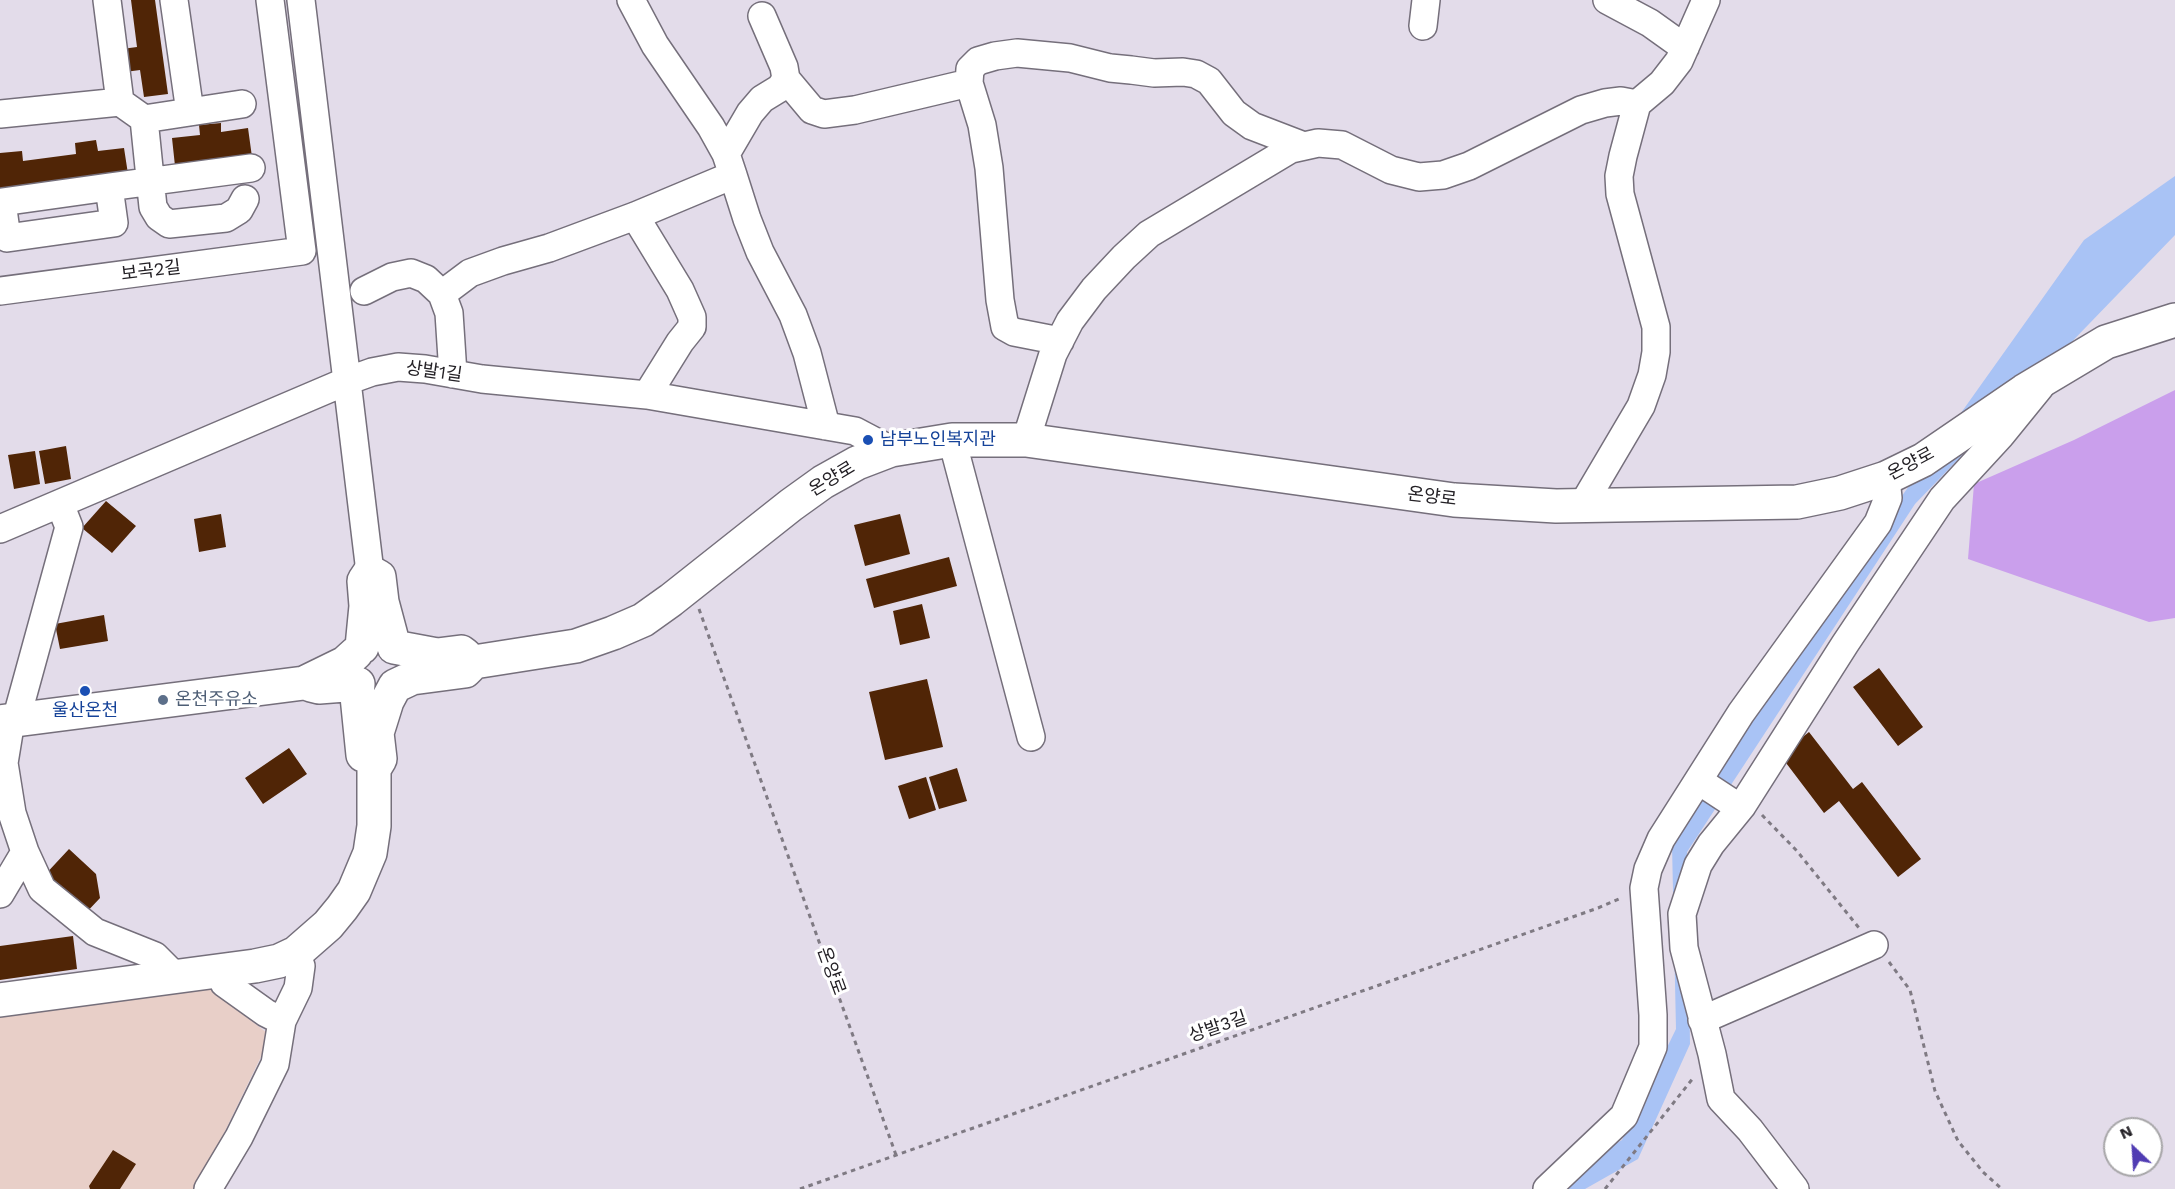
<!DOCTYPE html>
<html>
<head>
<meta charset="utf-8">
<style>
	body { margin:0 }
	#map { position:relative; width:2175px; height:1189px; overflow:hidden; background:#e3dcea; font-family:"Work Sans",sans-serif }
	canvas { display:block }
	.north { position:absolute; left:2103px; top:1117px; width:60px; height:60px; box-sizing:border-box; background:#fff; border:2px solid #a7a6a8; border-radius:50%; rotate:335deg; font-size:16px; font-weight:700; line-height:24px; text-align:center; color:#242126 }
	.north::after { content:''; display:block; margin:auto; width:21px; height:27px; background:#503cb3; clip-path:polygon(50% 0,100% 100%,50% 72%,0 100%) }
</style>
</head>
<body>
<div id="map">
<canvas width="2175" height="1189"></canvas>
<div class="north">N</div>
</div>
<script>
const ctx = document.querySelector('canvas').getContext('2d');
ctx.lineJoin = 'round';
function paint(path, color) { ctx.fillStyle = color; ctx.fill(path, 'evenodd'); }
const toPath = rows => new Path2D(rows.map(r => 'M' + r).join(''));
function stroke(path, color, width, dash) { ctx.strokeStyle = color; ctx.lineWidth = width; ctx.lineCap = dash ? 'butt' : 'round'; ctx.setLineDash(dash || []); ctx.stroke(path); }
function drawText(font, color, halo, rows, align = 'center') {
  ctx.font = font + ' "Work Sans","Noto Sans KR",sans-serif'; ctx.lineWidth = 6; ctx.setLineDash([]); ctx.textBaseline = 'middle'; ctx.strokeStyle = halo; ctx.fillStyle = color; for (const [text, x, y, turn = 0] of rows) {
    ctx.save(); ctx.translate(x, y); ctx.rotate((+turn || 0) * Math.PI / 180); ctx.textAlign = isNaN(turn) ? turn : align; if (halo) ctx.strokeText(text, 0, 0); ctx.fillText(text, 0, 0); ctx.restore();
  }
}
paint(toPath([
	[206,986,271,1036,197,1189,0,1189,0,1014]
]), '#e8cfc8');
paint(toPath([
	[2175,390,2175,618,2149,622,1968,559,1974,484,2074,440]
]), '#ca9fec');
paint(toPath([
	[2175,176,2175,235,1915,504,1687,852,1690,1044,1638,1159,1585,1189,1536,1189,1622,1140,1676,1029,1672,845,1724,746,2084,240]
]), '#a9c3f5');
paint(toPath([
	[131,0,155,0,168,94,144,97,140,70,125,72,122,49,137,47],
	[221,123,221,132,248,128,252,157,175,166,172,138,200,135,199,125],
	[96,140,98,151,124,148,128,174,0,191,0,153,22,151,23,161,76,154,75,143],
	[66,446,71,479,45,484,39,451],
	[35,451,40,484,14,489,8,455],
	[106,501,136,526,112,553,82,528],
	[221,514,226,547,199,552,194,519],
	[900,514,910,554,865,566,854,525],
	[949,557,957,586,874,608,866,579],
	[922,604,930,638,900,645,893,611],
	[104,615,108,641,60,649,55,624],
	[1879,668,1923,727,1898,746,1853,687],
	[927,679,943,747,885,760,869,692],
	[1809,732,1853,789,1862,782,1921,859,1898,877,1839,801,1824,813,1780,755],
	[289,748,307,774,263,804,245,778],
	[957,768,967,801,939,809,929,777],
	[926,777,936,810,909,819,898,786],
	[69,849,96,874,100,898,83,916,42,878],
	[73,936,77,969,0,980,0,946],
	[113,1150,136,1164,120,1189,90,1189,89,1186]
]), '#502506');
const minor = toPath([
	[107,0,120,102],
	[174,0,190,112],
	[301,0,370,572],
	[631,0,655,45,711,127,726,154,733,175],
	[1607,0,1650,23,1685,48],
	[1423,26,1426,0],
	[786,79,812,110,824,114,855,110,969,83,970,69,978,61,995,56,1017,53,1070,58,1110,68,1131,70,1154,73,1183,72,1196,74,1209,81,1234,113,1252,126,1304,146],
	[969,83,982,125,989,168,1000,300,1005,327,1014,332,1060,341],
	[0,114,120,102,144,119,153,207,159,217,169,224,226,218,239,210,245,199],
	[144,119,242,104],
	[726,154,750,113,762,99,780,88,786,79,784,67,762,16],
	[109,187,114,223,7,238,2,202,109,187,251,168],
	[635,216,680,290,692,317,692,327,680,342,647,395],
	[0,291,302,251,270,0],
	[364,291,392,277,411,273,426,279,442,294,449,313,453,374],
	[442,294,470,273,503,261,549,248,635,216,733,175,747,219,760,252,793,315,807,353,826,426],
	[952,440,1031,737],
	[1026,440,1053,354,1070,321,1094,289,1124,257,1149,234,1291,149,1318,143,1342,145,1391,170,1419,177,1443,175,1469,166,1581,110,1605,103,1621,101,1637,104],
	[1582,506,1641,406,1652,375,1656,352,1656,327,1620,194,1619,176,1623,156,1637,104,1662,83,1679,61,1706,0],
	[0,529,347,381,372,372,398,367,425,369,482,379,647,395,855,431,891,450],
	[11,720,4,763,12,813,25,852,42,889,95,932,155,956,176,977],
	[16,720,69,527,60,504],
	[1699,781,1731,802,1742,806],
	[0,894,25,852],
	[221,972,224,983,266,1013,282,1021],
	[1702,1020,1874,945],
	[208,1189,239,1137,275,1064,282,1021,298,988,301,966,296,953],
	[1547,1189,1624,1116,1653,1047,1653,1015,1644,888,1648,869,1661,839,1741,713,1878,523,1888,498,1886,478],
	[1795,1189,1750,1130,1721,1099,1712,1054,1684,948,1682,914,1698,865,1711,844,1742,806,1845,644,1942,499,2001,435,2040,387]
]);
const major = toPath([
	[362,647,366,606,364,581,370,572,379,577,382,602,394,647,437,655,461,652,465,655],
	[474,662,576,646,613,633,643,620,671,600,791,505,823,482,857,463,891,450,952,440,1026,440,1454,500,1556,506,1797,502,1840,493,1886,478,1923,460,2024,391,2106,342,2175,320],
	[311,685,319,687,358,684,357,696,363,755],
	[0,722,304,683,345,663,356,653],
	[0,1000,255,966,279,961,296,953,328,925,342,908,354,891,370,853,374,826,374,769,380,759,377,733,387,701,395,686,412,678,465,671,474,662]
]);
stroke(minor, '#756f7b', 30);
stroke(major, '#756f7b', 36);
stroke(toPath([
	[699,609,896,1155],
	[1762,815,1797,851,1859,928],
	[1889,962,1910,990,1935,1091,1958,1141,1983,1172,2002,1189],
	[800,1189,1598,908,1621,898],
	[1605,1189,1694,1077]
]), '#7f7a83', 3, [4.5, 4.5]);
stroke(minor, '#fff', 27);
stroke(major, '#fff', 33);
for (const [x, y, r, color] of [
	[868,440,6,"#1a4fb4"],
	[85,691,6,"#1a4fb4"],
	[163,700,6,"#5c6f8a"]
]) { const dot = new Path2D(); dot.arc(x, y, r, 0, 2 * Math.PI); ctx.fillStyle = color; ctx.fill(dot); stroke(dot, '#fff', 2); }
drawText('18px', '#242126', '#fff', [
	["보곡2길",151,271,-7],
	["상발1길",434,372,8],
	["온양로",1911,464,-28],
	["온양로",832,479,-31],
	["온양로",1432,497,7],
	["온양로",831,971,70],
	["상발3길",1218,1027,-19]
]);
drawText('18px', '#164399', '#fff', [
	["남부노인복지관",880,440],
	["울산온천",85,711,"center"]
], 'left');
drawText('18px', '#4e5e75', '#fff', [
	["온천주유소",175,700]
], 'left');
</script>
</body>
</html>
